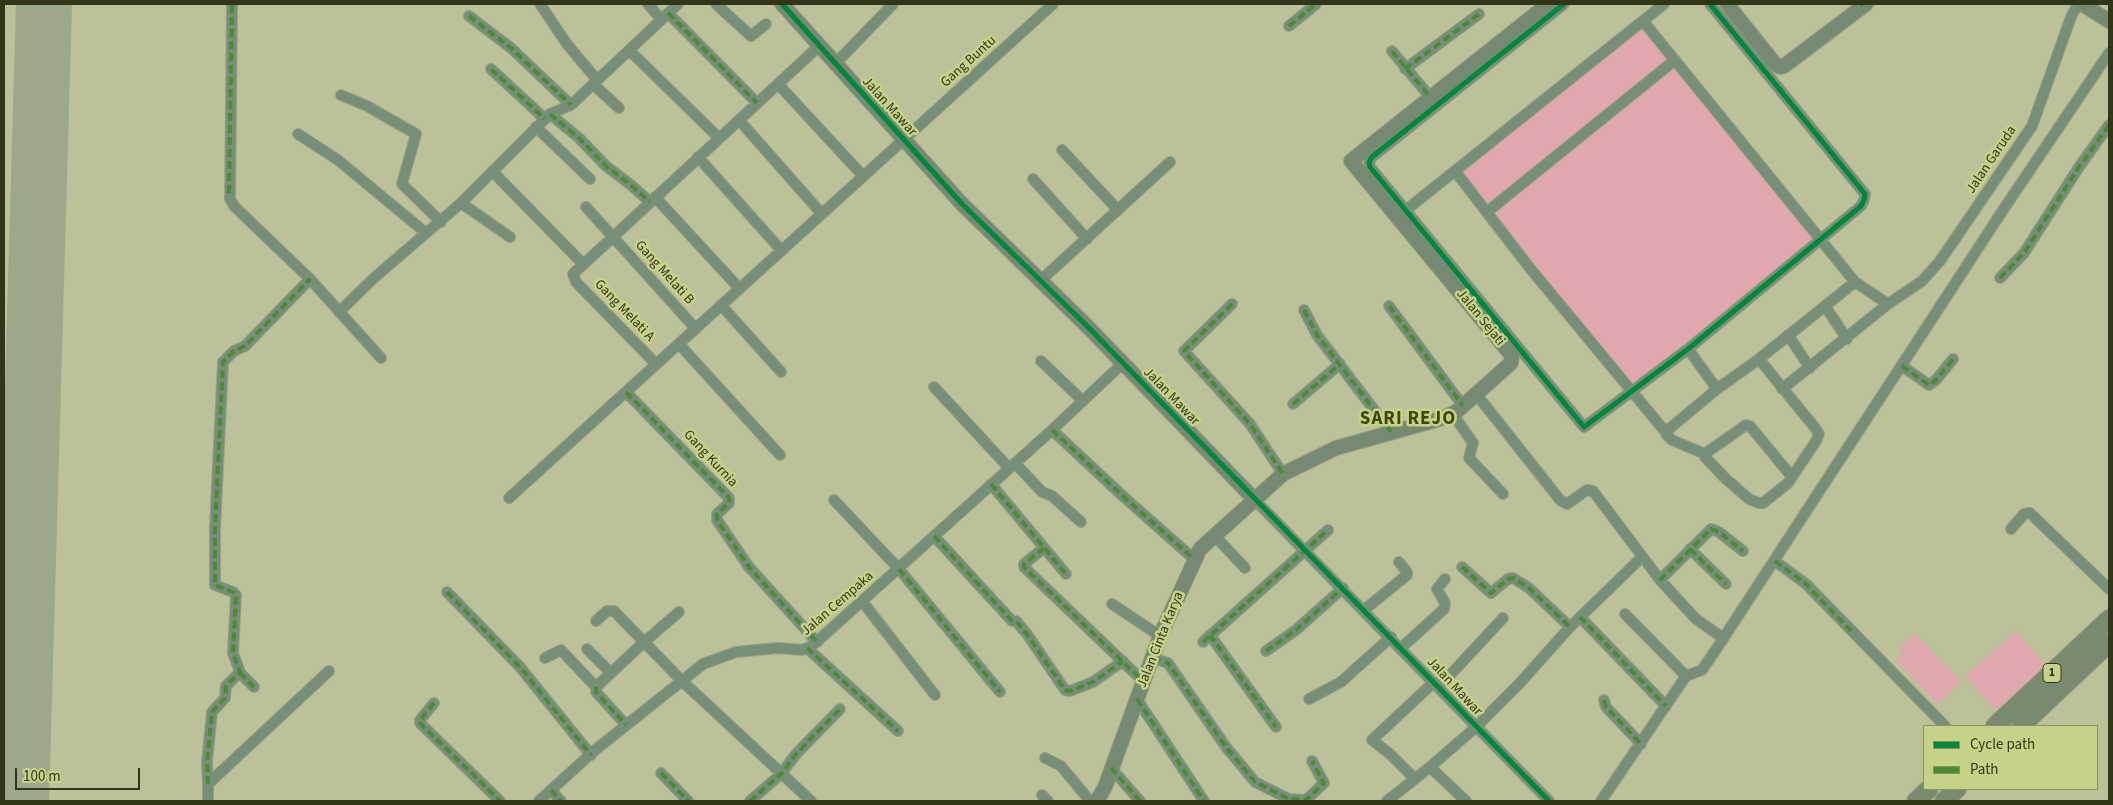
<!DOCTYPE html>
<html>
<head>
<meta charset="utf-8">
<style>
	body { margin:0 }
	#map { position:relative; width:2113px; height:805px; overflow:hidden; background:#bbc199; font-family:"Source Sans 3",sans-serif }
	canvas { display:block }
	.frame { position:absolute; inset:0; border:5px solid #323618; pointer-events:none }
	.legend { position:absolute; left:1923px; top:725px; width:175px; height:65px; box-sizing:border-box; background:#c6d288; border:1px solid #8b945b; margin:0; padding:6px 9px; list-style:none; font-size:15px; color:#323618 }
	.legend li { display:flex; align-items:center; gap:10px; height:25px }
	.legend b { width:25px; border:1px solid #8b945b }
	.scale { position:absolute; left:15px; top:768px; width:125px; height:22px; box-sizing:border-box; border:2px solid #323618; border-top:0; padding-left:6px; font-size:15px; line-height:18px; white-space:nowrap; color:#323618; -webkit-text-stroke:4px #c6d288; paint-order:stroke }
</style>
</head>
<body>
<div id="map">
<canvas width="2113" height="805"></canvas>
<div class="frame"></div>
<ul class="legend">
<li><b style="height:6px;background:#00873e"></b>Cycle path</li>
<li><b style="height:6px;background:#4b8b37"></b>Path</li>
</ul>
<div class="scale">100 m</div>
</div>
<script>
const ctx = document.querySelector('canvas').getContext('2d');
ctx.lineJoin = 'round';
function paint(path, color) { ctx.fillStyle = color; ctx.fill(path, 'evenodd'); }
const toPath = rows => new Path2D(rows.map(r => 'M' + r).join(''));
function stroke(path, color, width, dash) { ctx.strokeStyle = color; ctx.lineWidth = width; ctx.lineCap = dash ? 'butt' : 'round'; ctx.setLineDash(dash || []); ctx.stroke(path); }
function drawText(font, color, halo, rows, align = 'center') {
  ctx.font = font + ' "Source Sans 3",sans-serif'; ctx.lineWidth = 5; ctx.setLineDash([]); ctx.textBaseline = 'middle'; ctx.strokeStyle = halo; ctx.fillStyle = color; for (const [text, x, y, turn = 0] of rows) {
    ctx.save(); ctx.translate(x, y); ctx.rotate((+turn || 0) * Math.PI / 180); ctx.textAlign = isNaN(turn) ? turn : align; if (halo) ctx.strokeText(text, 0, 0); ctx.fillText(text, 0, 0); ctx.restore();
  }
}
paint(toPath([
	[1642,25,1814,240,1632,386,1460,171],
	[2016,631,2046,665,1995,710,1965,676],
	[1915,633,1961,682,1937,704,1896,660,1903,654,1898,649]
]), '#e0a8ad');
stroke(toPath([
	[21,801,44,4]
]), '#9ca889', 56);
const street = toPath([
	[232,4,230,199,234,206,310,279,381,358],
	[540,4,567,44,597,80],
	[648,4,661,19],
	[716,4,751,36,766,24],
	[1564,4,1372,157,1369,162,1370,167,1584,427,1688,349,1861,206,1864,200,1865,194,1710,4],
	[668,13,757,103],
	[469,16,511,48,571,105],
	[1289,26,1316,4],
	[629,50,719,138],
	[1392,51,1430,97],
	[835,64,893,4],
	[491,69,545,119],
	[1405,69,1479,14],
	[593,84,619,108],
	[778,84,863,176],
	[341,95,367,106,416,134,402,184,441,222],
	[550,114,579,138,606,166,631,185,650,202],
	[739,120,821,213],
	[536,127,590,179],
	[298,134,338,160,426,233],
	[1062,150,1118,210],
	[698,157,781,250],
	[492,171,583,264],
	[1455,171,1529,267,1663,429,1669,429,1717,389,1759,359,1855,282,1643,21],
	[1033,179,1087,239],
	[655,197,739,288],
	[461,203,510,237],
	[586,207,695,328],
	[1406,210,1664,4],
	[1487,212,1675,60],
	[2000,278,2024,253,2079,167,2109,125],
	[1040,281,1170,162],
	[1855,282,1888,304],
	[1232,304,1184,351,1250,424,1283,474],
	[721,305,781,372],
	[1389,306,1463,406],
	[1825,306,1847,339],
	[1304,310,1317,335,1391,432],
	[339,312,374,278,461,203,550,114,571,105,678,4],
	[1788,335,1810,368],
	[679,344,780,455],
	[1688,349,1717,389],
	[1759,359,1816,429,1819,434,1816,441,1788,483,1763,503,1759,503,1749,499,1726,479,1705,457,1706,453,1746,425,1750,426,1792,477],
	[1041,361,1083,401],
	[656,364,576,282,573,274,819,46],
	[1902,366,1929,385,1936,380,1953,359],
	[934,387,1009,468],
	[1782,389,1888,304,1922,281,1940,261,2032,126,2071,17,2078,4],
	[626,392,729,498,729,503,717,514,717,520,749,567,817,642],
	[1477,395,1560,500,1567,504,1587,490,1593,491,1660,580,1696,619,1723,638],
	[1293,404,1340,364],
	[1452,413,1473,443,1469,458,1503,494],
	[1052,430,1125,498,1194,559],
	[1666,430,1666,434,1672,440,1705,454],
	[1015,463,1042,492,1052,496,1081,522],
	[991,484,1066,574],
	[509,498,1053,4],
	[1253,498,1549,801],
	[834,500,899,569,1000,692],
	[2011,529,2024,514,2030,513,2109,589],
	[1214,535,1245,568],
	[934,536,1012,621,1016,621,1027,634,1065,690,1070,691,1093,682,1123,661],
	[1044,548,1024,564,1024,567,1144,682],
	[1690,549,1726,584],
	[1775,561,1806,584,1945,726],
	[1462,567,1491,593,1508,579,1513,578,1529,588,1570,627],
	[1660,580,1711,529,1719,532,1743,551],
	[447,592,520,667,591,755],
	[862,601,935,695],
	[1112,604,1160,636],
	[1364,610,1407,575,1407,572,1399,562],
	[1625,614,1686,676],
	[1580,617,1666,706],
	[596,621,607,611,614,611,681,680,811,801],
	[1210,635,1276,727],
	[1203,642,1328,530],
	[807,648,898,731],
	[1401,648,1444,609,1445,603,1437,589,1445,579],
	[587,649,610,672],
	[1266,651,1296,630,1343,588],
	[545,658,561,650,596,687,643,643,679,612],
	[1153,658,1168,663,1226,747,1255,782,1289,799,1306,800,1324,783,1312,761],
	[240,673,254,687],
	[596,687,596,692,626,725],
	[1439,687,1503,618],
	[1137,699,1204,801],
	[1309,699,1341,682,1391,637],
	[1604,700,1606,707,1641,744],
	[434,703,420,720,420,723,500,801],
	[1045,758,1061,766,1090,801],
	[1430,767,1466,801],
	[1111,768,1140,801],
	[661,773,688,801],
	[1415,779,1390,754,1372,740,1434,682],
	[208,784,207,762,212,712,225,698,226,686,240,672,233,653,236,595,233,592,215,585,215,528,223,362,234,351,245,346,310,279],
	[551,790,561,801],
	[1042,795,1048,801],
	[208,801,208,784,329,671],
	[539,801,594,751,703,664,736,652,778,648,802,650,812,646,1052,430,1123,363],
	[750,801,781,774,797,753,840,709],
	[1387,801,1430,767,1476,727,1518,685,1570,627,1642,557],
	[1601,801,1686,676,1702,670,1717,648,2003,210,2109,53]
]);
const secondary = toPath([
	[782,4,962,204,1088,327,1253,498],
	[1727,4,1775,64,1780,67,1784,66,1866,4],
	[2082,4,2109,21],
	[1097,801,1105,787,1160,636,1200,549,1283,474,1336,448,1440,419,1456,412,1511,363,1512,356,1351,161,1548,4]
]);
const highway = toPath([
	[1995,726,2109,619],
	[2021,726,2109,643],
	[1916,801,1929,789],
	[1944,801,1957,789]
]);
stroke(street, '#9b9f80', 12);
stroke(secondary, '#9b9f80', 16);
stroke(highway, '#9b9f80', 20);
stroke(street, '#778f78', 10);
stroke(secondary, '#768a73', 14);
stroke(highway, '#7a8a71', 18);
stroke(toPath([
	[1861,4,1863,6],
	[668,13,757,103],
	[469,16,511,48,571,105],
	[1289,26,1316,4],
	[1392,51,1430,97],
	[491,69,545,119],
	[1405,69,1479,14],
	[550,114,579,138,606,166,631,185,650,202],
	[229,193,232,4],
	[2000,278,2024,253,2079,167,2109,125],
	[1232,304,1184,351,1250,424,1283,474],
	[1389,306,1463,406],
	[1304,310,1317,335,1391,432],
	[1902,366,1929,385,1936,380,1953,359],
	[626,392,729,498,729,503,717,514,717,520,749,567,817,642],
	[1293,404,1340,364],
	[1052,430,1125,498,1194,559],
	[991,484,1066,574],
	[934,536,1012,621,1016,621,1027,634,1065,690,1070,691,1093,682,1123,661],
	[1044,548,1024,564,1024,567,1144,682],
	[1690,549,1726,584],
	[1775,561,1806,584,1854,634],
	[1462,567,1491,593,1508,579,1513,578,1529,588,1570,627],
	[899,569,1000,692],
	[1660,580,1711,529,1719,532,1743,551],
	[447,592,520,667,591,755],
	[1580,617,1666,706],
	[1210,635,1276,727],
	[1203,642,1328,530],
	[807,648,898,731],
	[1266,651,1296,630,1343,588],
	[1153,658,1168,663,1226,747,1255,782,1289,799,1306,800,1324,783,1312,761],
	[240,673,254,687],
	[596,687,596,692,626,725],
	[1137,699,1204,801],
	[1604,700,1606,707,1641,744],
	[434,703,420,720,420,723,500,801],
	[1111,768,1140,801],
	[661,773,688,801],
	[208,784,207,762,212,712,225,698,226,686,240,672,233,653,236,595,233,592,215,585,215,528,223,362,234,351,245,346,310,279],
	[551,790,561,801],
	[750,801,781,774,797,753,840,709]
]), '#4b8b37', 4, [8, 4]);
stroke(toPath([
	[782,4,962,204,1088,327,1549,801],
	[1564,4,1372,157,1369,162,1370,167,1584,427,1688,349,1861,206,1864,200,1865,194,1710,4]
]), '#00873e', 5);
for (const [x, y, w] of [
	[2052,673,18]
]) { const box = new Path2D(); box.roundRect(x - w / 2, y - 9.5, w, 19, 4); ctx.fillStyle = '#c6d288'; ctx.fill(box); stroke(box, '#323618', 1); }
drawText('bold 12px', '#323618', null, [
	["1",2052,673]
]);
drawText('14px', '#323618', '#c6d288', [
	["Gang Buntu",969,62,-42],
	["Jalan Mawar",889,107,48],
	["Jalan Garuda",1992,160,-56],
	["Gang Melati B",664,273,48],
	["Gang Melati A",624,311,46],
	["Jalan Sejati",1480,318,51],
	["Jalan Mawar",1171,397,46],
	["Gang Kurnia",710,459,47],
	["Jalan Cempaka",838,604,-41],
	["Jalan Cinta Karya",1161,640,-68],
	["Jalan Mawar",1454,687,47]
]);
ctx.letterSpacing = '1px';
drawText('bold 19px', '#40470d', '#c6d288', [
	["SARI REJO",1408,420]
]);
ctx.letterSpacing = '0px';
</script>
</body>
</html>
